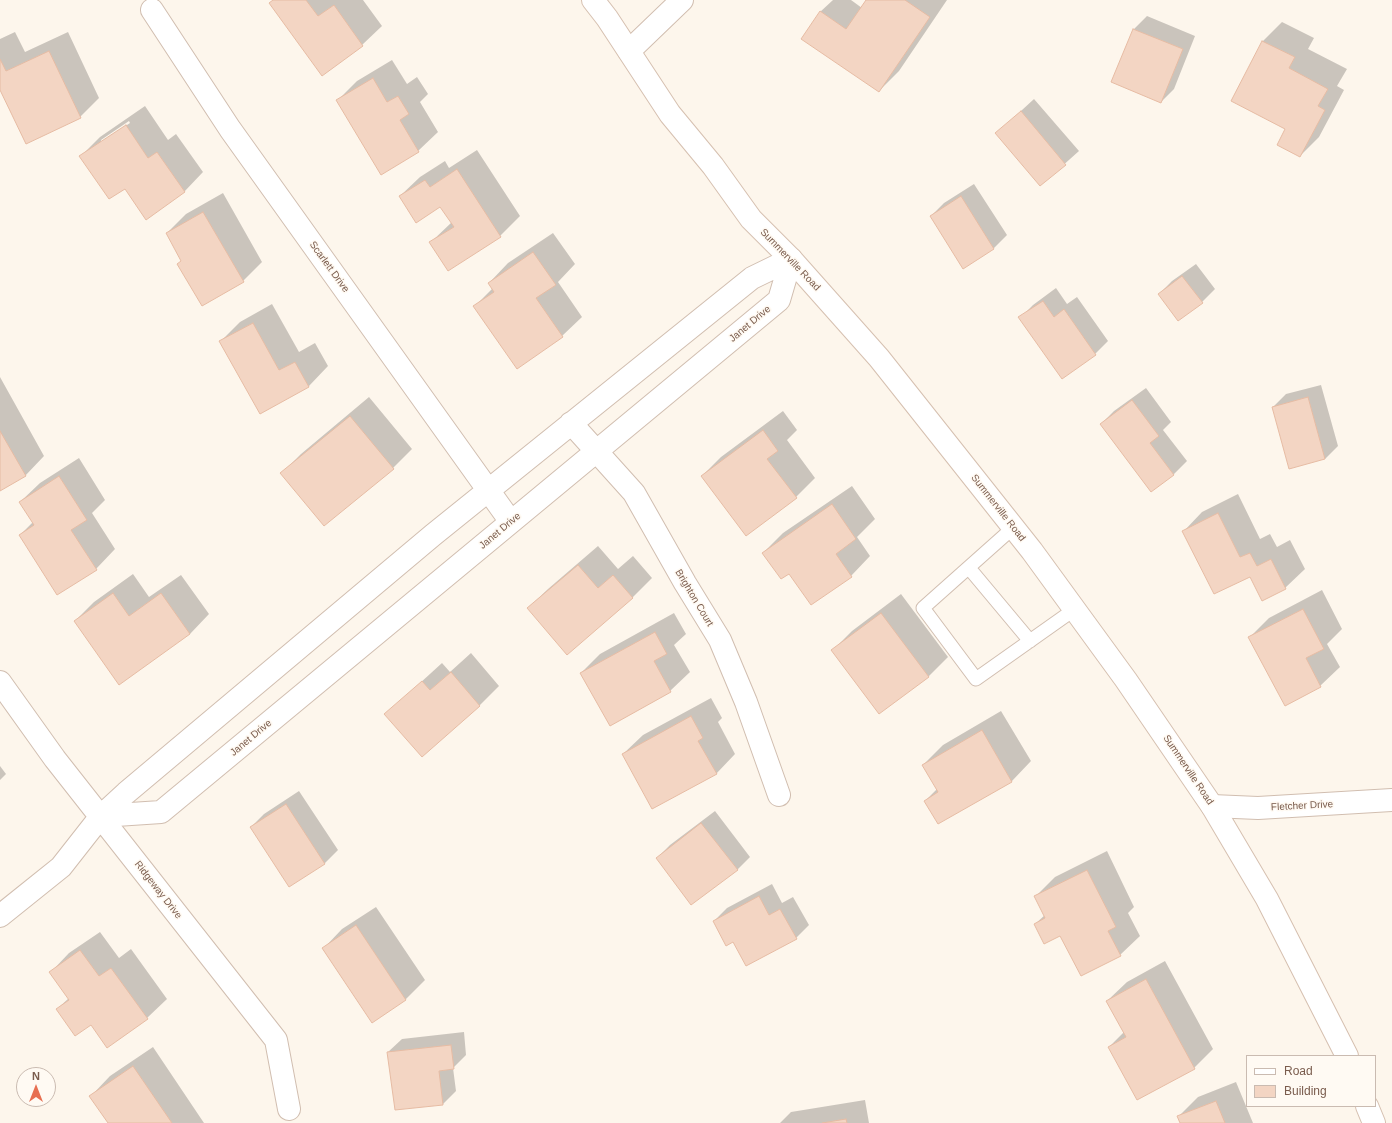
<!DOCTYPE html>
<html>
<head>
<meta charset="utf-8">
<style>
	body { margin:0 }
	#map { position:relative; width:1392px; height:1123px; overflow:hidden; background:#fdf6ec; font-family:Helvetica,sans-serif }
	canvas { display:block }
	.legend { position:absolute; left:1246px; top:1055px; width:130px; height:52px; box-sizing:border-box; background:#fffaf3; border:1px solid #cabbb1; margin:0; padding:5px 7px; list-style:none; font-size:12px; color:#7a5c4d }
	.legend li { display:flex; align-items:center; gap:8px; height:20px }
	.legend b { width:20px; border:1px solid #cabbb1 }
	.north { position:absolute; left:16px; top:1067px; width:40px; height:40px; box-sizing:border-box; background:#fffaf3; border:1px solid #cabbb1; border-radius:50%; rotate:0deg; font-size:11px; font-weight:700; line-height:16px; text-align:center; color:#7a5c4d }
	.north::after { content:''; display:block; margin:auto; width:14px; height:18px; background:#e76f51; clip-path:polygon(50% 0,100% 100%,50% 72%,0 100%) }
</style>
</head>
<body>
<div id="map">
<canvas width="1392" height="1123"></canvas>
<ul class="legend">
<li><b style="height:5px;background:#fff"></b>Road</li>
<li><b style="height:11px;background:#f3d5c3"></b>Building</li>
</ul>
<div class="north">N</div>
</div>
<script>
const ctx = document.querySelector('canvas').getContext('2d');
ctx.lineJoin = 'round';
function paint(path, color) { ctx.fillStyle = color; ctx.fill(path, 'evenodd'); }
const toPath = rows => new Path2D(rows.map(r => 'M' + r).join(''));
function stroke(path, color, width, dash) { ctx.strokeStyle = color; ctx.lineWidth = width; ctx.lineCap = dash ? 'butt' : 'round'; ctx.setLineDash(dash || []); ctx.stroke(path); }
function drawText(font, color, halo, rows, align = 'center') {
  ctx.font = font + ' Helvetica,sans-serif'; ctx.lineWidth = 3; ctx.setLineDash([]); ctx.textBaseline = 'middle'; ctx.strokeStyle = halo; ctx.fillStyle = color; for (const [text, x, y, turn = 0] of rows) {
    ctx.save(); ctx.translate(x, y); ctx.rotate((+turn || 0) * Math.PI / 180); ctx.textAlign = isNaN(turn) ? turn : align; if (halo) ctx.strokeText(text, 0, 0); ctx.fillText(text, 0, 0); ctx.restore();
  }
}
paint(toPath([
	[273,0,363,0,382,26,362,45,322,74],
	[833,0,851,0,862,8,867,0,947,0,899,71,879,91,820,12],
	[1147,16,1195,36,1174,89,1161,102,1134,29],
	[1282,22,1314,38,1308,49,1347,69,1337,86,1344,90,1319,137,1300,156,1286,129,1232,100,1263,41],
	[15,32,25,52,68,32,99,98,80,117,0,88,0,39],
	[392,60,407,84,417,77,428,94,420,102,438,132,418,151,338,100,357,81],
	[1034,99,1079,151,1041,185,997,133],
	[145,106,168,140,176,134,203,172,184,192,125,188,81,156,100,137],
	[129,121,130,123,101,142,101,140],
	[477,150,520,216,500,236,448,270,431,242,452,222,441,205,400,196,420,177,445,161,449,168],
	[974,184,1007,235,994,248,963,267,931,216,944,203],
	[223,193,262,262,243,281,182,260,167,233,186,214],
	[553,233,575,264,558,282,582,317,562,336,517,367,475,306,493,288,489,283,508,263],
	[1196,264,1215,289,1202,302,1159,294,1172,281],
	[1056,288,1067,304,1077,297,1108,341,1095,354,1020,318,1033,305],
	[272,304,299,352,315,343,328,366,309,386,261,413,221,341,240,322],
	[0,377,44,456,25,476,0,489],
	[1321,385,1338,446,1325,459,1273,407,1286,394],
	[1146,388,1171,422,1163,430,1187,461,1174,474,1151,491,1101,424,1114,411],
	[369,397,412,449,393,468,282,473,301,454],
	[783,411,797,430,787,440,815,478,796,497,702,476,721,457],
	[79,458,105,500,92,513,115,549,96,569,20,535,33,522,20,502,40,483],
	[852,486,875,519,857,537,870,556,851,576,790,572,763,553,783,533],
	[1238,494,1260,539,1270,534,1277,547,1290,540,1305,569,1285,588,1250,575,1183,532,1202,512],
	[598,546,618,569,633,556,652,578,633,597,567,653,528,608,548,589],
	[133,574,149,597,181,575,209,614,190,634,75,621,94,602],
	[1322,590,1342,629,1327,644,1340,667,1320,686,1250,637,1269,618],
	[901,594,948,657,929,676,879,712,833,650,852,631],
	[674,613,686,634,674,645,690,672,670,691,610,725,581,673,600,654],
	[471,653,499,686,480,705,422,755,386,714,442,663,450,672],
	[711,698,722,718,718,722,735,754,716,774,623,754,643,735],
	[1001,711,1031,761,1012,781,938,823,925,801,937,789,923,765,943,745],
	[0,766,6,774,0,780],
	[299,791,338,850,325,863,289,886,251,827,264,814],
	[715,811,750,857,737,870,657,858,670,845],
	[1107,851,1134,907,1128,913,1140,936,1120,955,1035,924,1045,915,1036,896,1055,877],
	[772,884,782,903,793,897,809,925,796,938,734,941,714,921,727,908],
	[376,907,425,980,406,999,372,1021,323,949,342,929],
	[100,932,119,958,131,949,167,999,147,1018,91,1024,57,1009,69,998,50,973,69,953],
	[1165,961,1213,1049,1194,1068,1109,1047,1124,1032,1107,1001,1127,982],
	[464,1032,466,1055,453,1068,456,1091,443,1104,388,1052,402,1039],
	[153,1047,204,1123,108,1123,91,1096,110,1076],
	[1236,1082,1253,1123,1181,1123,1178,1117,1198,1097],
	[865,1100,869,1123,780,1123,791,1112]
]), '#0003');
const building = toPath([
	[273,0,306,0,318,16,334,5,363,46,322,76,269,3,273,0],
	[866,0,905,0,930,17,879,92,801,39,820,11,846,29,866,0],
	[1133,29,1183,49,1161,103,1111,82,1133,29],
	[1262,41,1295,57,1289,68,1328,89,1318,106,1325,110,1300,157,1277,145,1285,129,1231,101,1262,41],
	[49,51,81,118,26,144,0,90,0,59,6,71,49,51],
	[373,78,387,102,398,96,409,114,400,120,419,152,381,175,336,100,373,78],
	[1021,111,1066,165,1040,186,995,133,1021,111],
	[126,125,148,158,157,152,185,192,146,220,125,189,109,199,79,156,126,125],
	[457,169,501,237,448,271,429,242,454,227,440,207,416,223,399,196,425,180,430,187,457,169],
	[961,196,994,249,963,269,930,216,961,196],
	[203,212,244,282,202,306,177,264,181,261,166,233,203,212],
	[533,252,556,285,536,298,563,337,517,369,473,306,494,292,488,283,533,252],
	[1182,276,1203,303,1178,321,1158,294,1182,276],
	[1043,301,1054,317,1064,309,1096,355,1062,379,1018,317,1043,301],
	[253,323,279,370,295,362,309,387,260,414,219,341,253,323],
	[1308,397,1325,459,1289,469,1272,407,1308,397],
	[1132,400,1159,436,1150,443,1174,475,1151,492,1100,424,1132,400],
	[350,416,394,469,324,526,280,473,350,416],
	[763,430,778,451,767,459,797,498,746,536,701,476,763,430],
	[0,431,26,476,0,491,0,431],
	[59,476,87,520,71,530,97,570,57,595,19,535,34,525,19,502,59,476],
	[832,504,856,539,836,554,852,577,811,605,789,574,781,579,762,553,832,504],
	[1218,513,1240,557,1250,553,1257,566,1271,559,1286,589,1262,601,1250,577,1214,594,1182,531,1218,513],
	[578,565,598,588,613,575,633,598,567,655,527,608,578,565],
	[113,593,129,616,161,593,190,634,119,685,74,621,113,593],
	[1303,609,1324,649,1306,658,1321,687,1285,706,1248,637,1303,609],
	[881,613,929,677,879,714,831,650,881,613],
	[655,632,667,654,654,661,671,692,610,726,580,673,655,632],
	[451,672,480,706,422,757,384,714,422,681,430,690,451,672],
	[691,716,703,738,698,741,717,774,652,809,622,754,691,716],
	[982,730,1012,782,938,824,924,801,938,792,922,765,982,730],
	[286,804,325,864,289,887,250,827,286,804],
	[701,823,738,870,691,905,656,858,701,823],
	[1087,870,1116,927,1108,931,1121,956,1081,976,1060,936,1044,944,1034,924,1045,918,1034,896,1087,870],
	[759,896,769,915,780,909,797,939,746,966,733,942,726,946,713,921,759,896],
	[356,925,406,1000,372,1023,322,948,356,925],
	[80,950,99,976,111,968,148,1019,107,1048,91,1025,75,1036,56,1009,69,1000,49,972,80,950],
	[1146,979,1195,1069,1137,1100,1108,1047,1126,1037,1106,1001,1146,979],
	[451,1045,454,1069,439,1071,443,1105,395,1110,387,1052,451,1045],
	[133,1066,172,1123,108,1123,89,1096,133,1066],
	[1216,1101,1225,1123,1180,1123,1177,1116,1216,1101],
	[846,1119,847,1123,822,1123,846,1119]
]);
paint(building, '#f3d5c3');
stroke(building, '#e6bba3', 1);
const lane = toPath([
	[1014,527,923,608,976,679,1075,609],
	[969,568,1030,641]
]);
const street = toPath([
	[152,10,230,129,511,522],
	[629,51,682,0],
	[571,423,634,493,685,583,720,640,746,702,779,795],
	[0,682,55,759,276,1040,289,1109],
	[1212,806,1258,808,1392,800],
	[101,816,161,812,779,300,791,259],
	[0,916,61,867,101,816,126,793,433,535,752,278,791,259]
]);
const secondary = toPath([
	[593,0,607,18,670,114,713,166,751,219,791,259,879,358,1032,551,1126,680,1212,806,1267,899,1347,1056],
	[1367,1106,1374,1123]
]);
stroke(lane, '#d1beb0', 15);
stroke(street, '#d1beb0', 24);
stroke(secondary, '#d6c0b0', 24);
stroke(lane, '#fff', 13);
stroke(street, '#fff', 22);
stroke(secondary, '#fff', 22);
drawText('10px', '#7a5c4d', '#fffaf3', [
	["Summerville Road",790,260,46],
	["Scarlett Drive",329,267,54],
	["Janet Drive",750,324,-40],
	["Summerville Road",998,508,52],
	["Janet Drive",500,531,-40],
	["Brighton Court",694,598,59],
	["Janet Drive",251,738,-40],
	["Summerville Road",1188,770,56],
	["Fletcher Drive",1302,806,-3],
	["Ridgeway Drive",158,890,52]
]);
</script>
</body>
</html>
